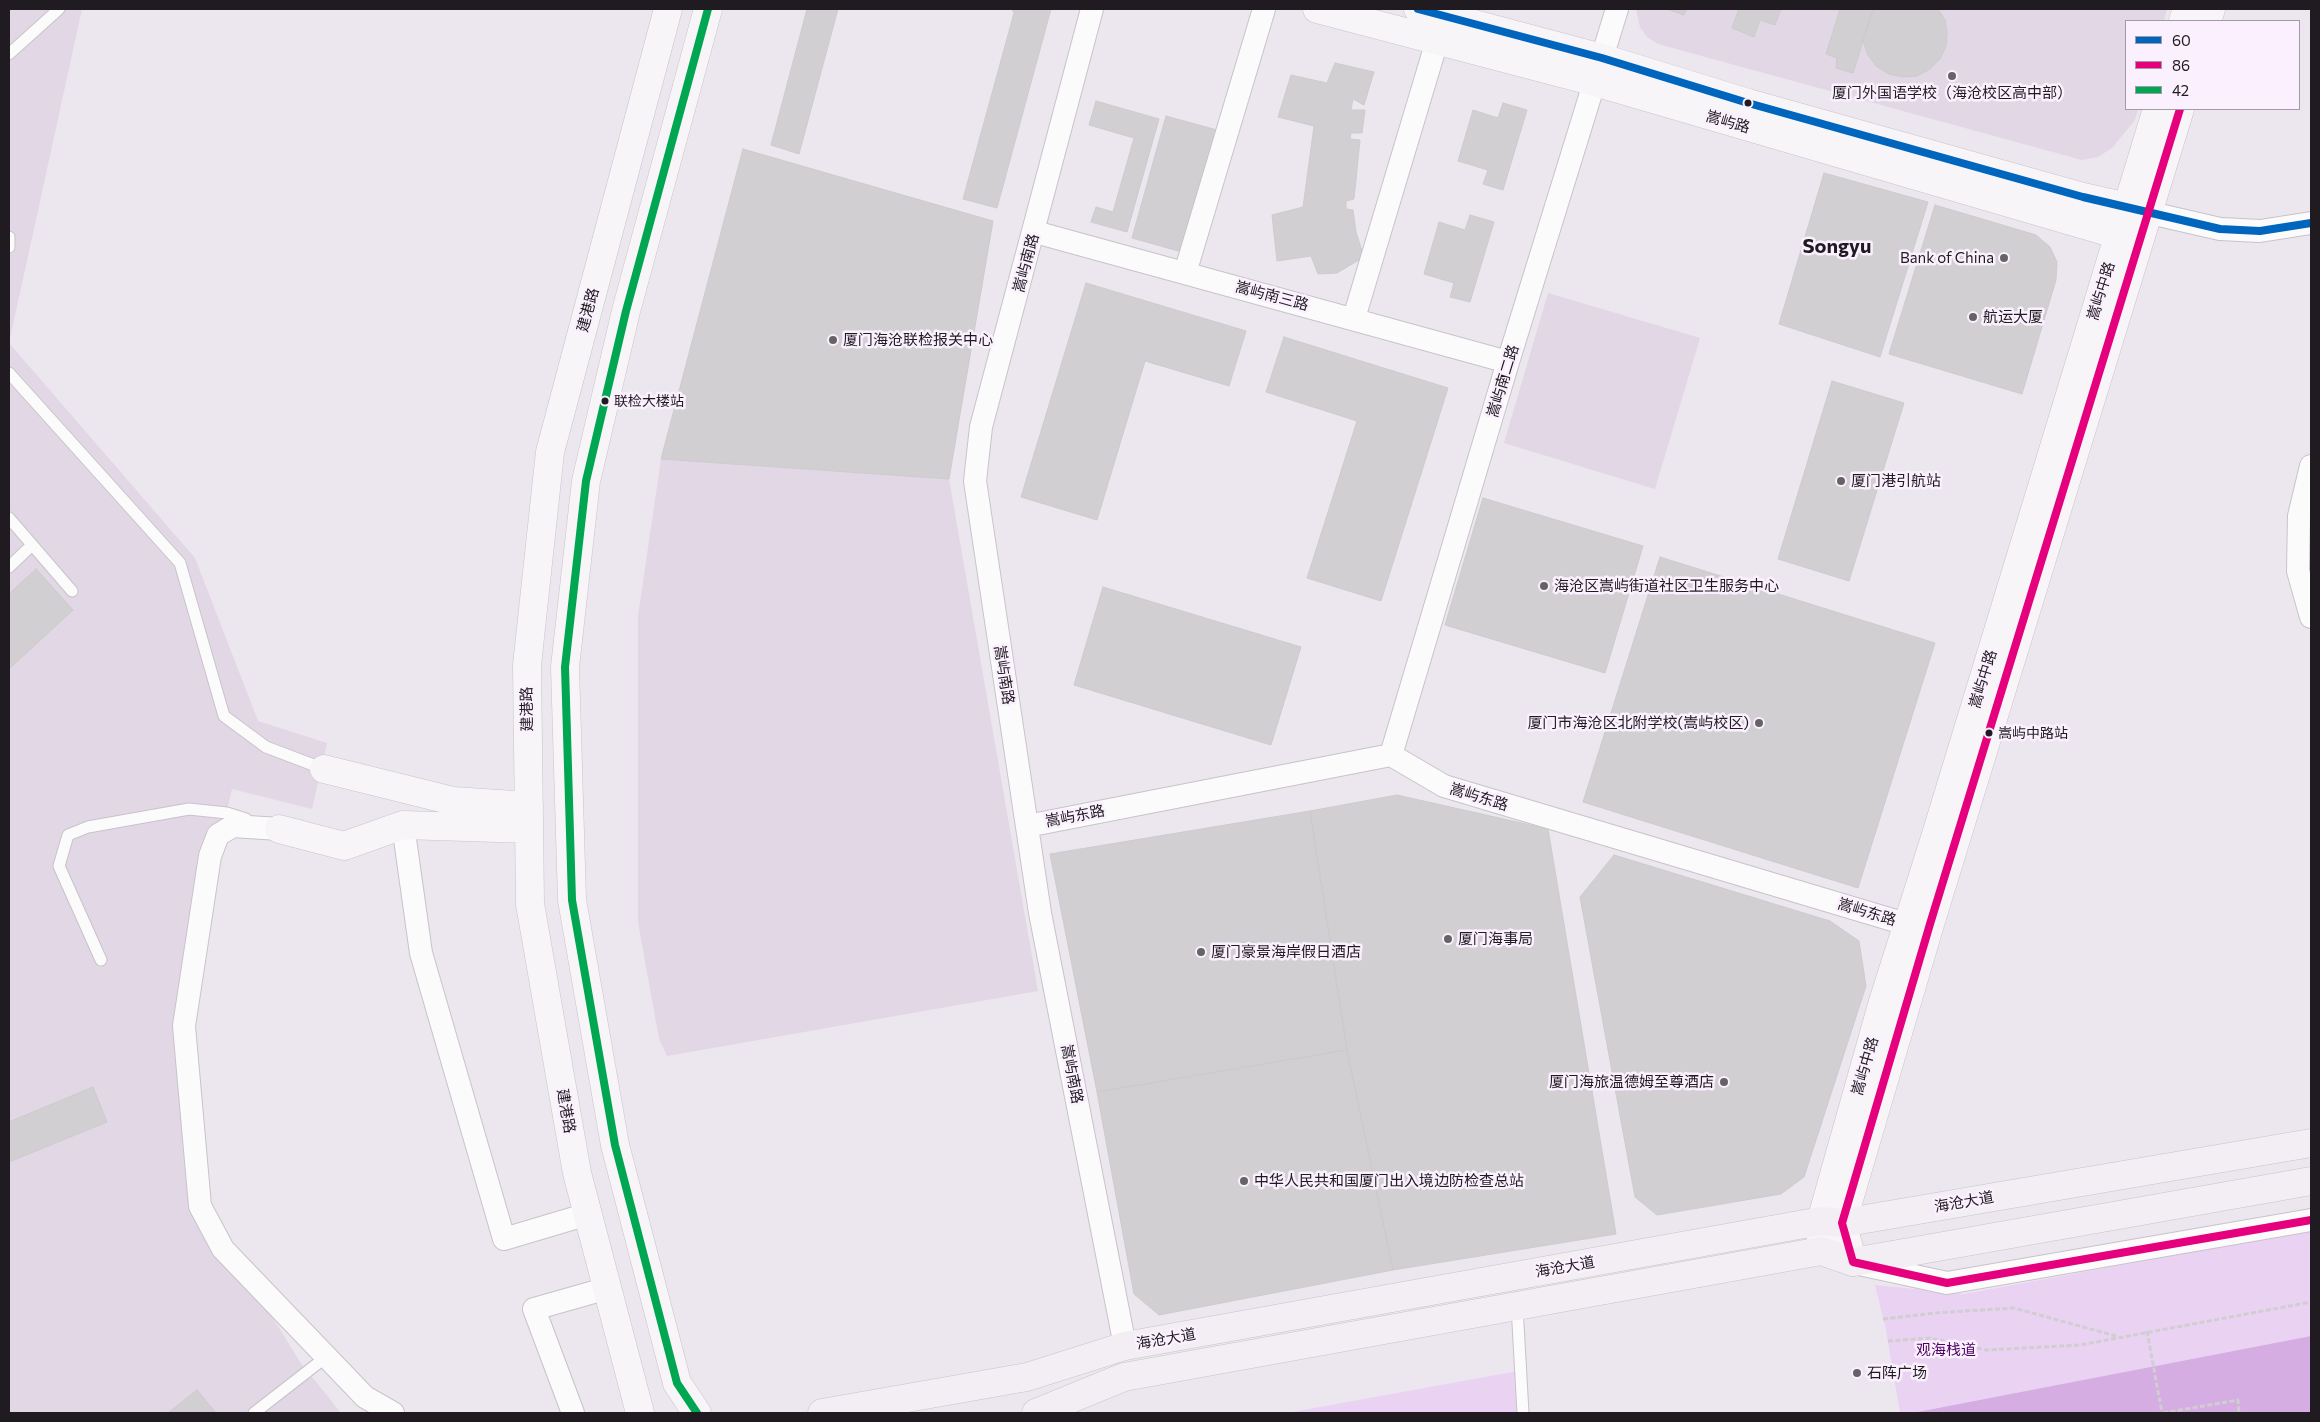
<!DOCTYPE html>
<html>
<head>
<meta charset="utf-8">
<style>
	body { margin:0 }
	#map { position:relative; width:2320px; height:1422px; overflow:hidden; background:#ece6ee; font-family:Commissioner,sans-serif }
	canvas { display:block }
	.frame { position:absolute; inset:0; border:10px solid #1f1b20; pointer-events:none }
	.legend { position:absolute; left:2125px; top:20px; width:175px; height:90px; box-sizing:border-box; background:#faf0fe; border:1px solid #a29ba5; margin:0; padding:6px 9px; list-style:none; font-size:15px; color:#1f1b20 }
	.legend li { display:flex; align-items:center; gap:10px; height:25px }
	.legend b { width:25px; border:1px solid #a29ba5 }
</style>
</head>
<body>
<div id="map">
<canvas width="2320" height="1422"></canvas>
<div class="frame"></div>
<ul class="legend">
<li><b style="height:6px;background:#0065bd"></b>60</li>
<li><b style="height:6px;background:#e5007d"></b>86</li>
<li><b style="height:6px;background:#00a651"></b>42</li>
</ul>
</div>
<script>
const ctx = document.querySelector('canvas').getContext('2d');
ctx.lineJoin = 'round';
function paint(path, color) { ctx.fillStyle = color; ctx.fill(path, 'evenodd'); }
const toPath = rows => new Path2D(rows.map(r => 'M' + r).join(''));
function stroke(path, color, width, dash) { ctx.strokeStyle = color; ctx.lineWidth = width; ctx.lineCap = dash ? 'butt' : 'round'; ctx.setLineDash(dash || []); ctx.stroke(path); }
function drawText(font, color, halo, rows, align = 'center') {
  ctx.font = font + ' Commissioner,"Noto Sans SC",sans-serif'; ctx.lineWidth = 5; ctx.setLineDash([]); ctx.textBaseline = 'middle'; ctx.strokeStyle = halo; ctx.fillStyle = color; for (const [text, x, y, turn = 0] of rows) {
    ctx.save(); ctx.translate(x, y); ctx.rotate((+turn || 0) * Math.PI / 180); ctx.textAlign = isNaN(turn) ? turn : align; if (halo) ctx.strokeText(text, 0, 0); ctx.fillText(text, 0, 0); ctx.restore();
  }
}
paint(toPath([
	[9,9,82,9,9,343,195,558,258,721,327,743,312,809,232,789,217,854,190,1026,204,1206,300,1362,341,1413,9,1413],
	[1636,9,2167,9,2164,21,2126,21,2126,109,2138,109,2135,120,2112,148,2098,157,2082,160,1658,44,1647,37,1640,27],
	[1548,293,1700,338,1655,489,1504,443],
	[661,459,949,479,1038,991,667,1056,659,1039,638,922,638,616]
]), '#e2d7e5');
paint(toPath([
	[2311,1230,2311,1336,1912,1413,1900,1413,1886,1330,1875,1285,1964,1294],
	[1518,1371,1520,1413,1287,1413]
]), '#ead2f2');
paint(toPath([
	[2311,1336,2311,1413,1912,1413]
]), '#d5ade3');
const building = toPath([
	[807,9,838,9,799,154,771,145,807,9],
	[1012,9,1051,9,997,208,963,199,1014,13,1012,9],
	[1667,9,1687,9,1684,15,1667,9],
	[1739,9,1781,9,1775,25,1760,20,1754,37,1732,28,1739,9],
	[1840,9,1873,9,1853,73,1836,68,1837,58,1826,54,1840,9],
	[1873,9,1938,9,1945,20,1947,33,1946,46,1940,59,1930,69,1917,76,1903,77,1889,74,1876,66,1868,55,1863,41,1873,9],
	[1335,63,1374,72,1364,105,1353,99,1351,110,1365,110,1362,133,1351,133,1350,139,1360,140,1354,199,1346,201,1346,209,1353,210,1356,232,1364,257,1337,273,1318,274,1311,256,1277,261,1272,215,1303,207,1314,126,1278,117,1291,75,1327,83,1335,63],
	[1096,101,1159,119,1127,232,1091,222,1096,207,1113,212,1134,138,1089,125,1096,101],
	[1503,103,1527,110,1503,190,1483,184,1488,170,1458,161,1473,110,1498,118,1503,103],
	[1166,116,1217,130,1182,252,1132,238,1166,116],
	[743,149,993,221,949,479,661,459,743,149],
	[1824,173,1928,202,1880,357,1779,324,1824,173],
	[1935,205,2036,235,2050,247,2057,262,2056,280,2022,394,1889,354,1935,205],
	[1470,215,1494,222,1470,302,1450,297,1454,283,1424,274,1439,222,1465,230,1470,215],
	[1086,283,1246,331,1229,386,1145,361,1097,520,1021,497,1086,283],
	[1284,337,1448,388,1381,601,1307,578,1357,421,1266,392,1284,337],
	[1832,381,1904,403,1849,581,1778,559,1832,381],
	[1483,498,1643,546,1605,673,1445,625,1483,498],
	[1660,557,1935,643,1858,888,1583,802,1660,557],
	[36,569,73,610,9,669,9,594,36,569],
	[1103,587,1301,647,1271,745,1074,685,1103,587],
	[1397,795,1548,829,1616,1234,1393,1270,1347,1050,1310,811,1397,795],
	[1310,811,1347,1050,1097,1092,1050,854,1310,811],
	[1614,855,1830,921,1859,941,1866,986,1804,1177,1781,1194,1657,1215,1635,1197,1580,897,1614,855],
	[1347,1050,1393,1270,1159,1315,1134,1294,1097,1092,1347,1050],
	[93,1087,107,1122,9,1162,9,1122,93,1087],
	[197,1390,216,1413,168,1413,197,1390]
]);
paint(building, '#d2cfd2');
stroke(building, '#cccbcc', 1);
const lane = toPath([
	[9,54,59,9],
	[9,237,9,247],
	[9,373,180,563,224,716,266,747,324,769],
	[9,518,72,591],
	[9,567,32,545],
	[101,960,59,866,68,835,88,827,189,809,227,813,246,819],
	[1517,1306,1523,1413],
	[254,1413,326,1357]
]);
const street = toPath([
	[1092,9,981,427,975,481,1040,913,1125,1346],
	[2133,209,2220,229,2260,231,2311,223],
	[1035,232,1508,362],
	[1185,273,1264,9],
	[1354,318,1437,41],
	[2311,466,2299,516,2298,571,2311,617],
	[1391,755,1508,362,1617,9],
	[403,825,421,953,504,1239,588,1214],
	[1027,826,1391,755,1444,786,1906,924,1923,924],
	[279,829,233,826,218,835,210,856,184,1026,200,1206,223,1249,365,1397,393,1413],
	[1859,1264,1947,1283,2311,1220],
	[573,1413,534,1309,608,1288]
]);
const secondary = toPath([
	[1317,9,1595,82,2119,235,2136,238],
	[1418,9,1602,58,1748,103,2083,197,2127,207],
	[2183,21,2187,9],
	[2207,21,2211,9],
	[324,769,453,801,529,806],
	[279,829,344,846,403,825,529,829],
	[1821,1251,1821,1221,1882,1005,1935,838,2157,109],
	[1853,1262,1842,1223,1930,924,2180,109],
	[640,1413,577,1173,530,904,527,665,550,452,668,9],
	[697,1413,677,1383,615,1145,572,900,565,667,586,481,626,311,708,9]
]);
const primary = toPath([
	[822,1413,1027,1377,1125,1346,1821,1221,1842,1223,2311,1143],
	[1036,1413,1124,1377,1821,1251,1853,1262,2311,1181]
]);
stroke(lane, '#c8c3c9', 13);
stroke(street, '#c8c3c9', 24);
stroke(secondary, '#c8c3c9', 29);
stroke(primary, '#c7c4c8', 29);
stroke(toPath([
	[1883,1319,1935,1313,2014,1308,2116,1336],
	[2147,1331,2162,1413],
	[1888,1341,1930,1338,1987,1350,2080,1345,2311,1302],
	[2163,1413,2238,1400,2239,1413]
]), '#d0ced0', 3, [5, 2.5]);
stroke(lane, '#fcfbfc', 11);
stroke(street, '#fcfbfc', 22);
stroke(secondary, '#f8f5f8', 28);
stroke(primary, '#f2eef4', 28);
stroke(toPath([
	[1418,9,1602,58,1748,103,2083,197,2220,229,2260,231,2311,223]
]), '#0065bd', 8);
stroke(toPath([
	[2180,109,1930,924,1842,1223,1853,1262,1947,1283,2311,1220]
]), '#e5007d', 8);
stroke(toPath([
	[697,1413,677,1383,615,1145,572,900,565,667,586,481,626,311,708,9]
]), '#00a651', 8);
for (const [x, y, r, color] of [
	[1952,76,5,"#676268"],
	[1748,103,4.5,"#1f1b20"],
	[2004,258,5,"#676268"],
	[1973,317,5,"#676268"],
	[833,340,5,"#676268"],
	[605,401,4.5,"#1f1b20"],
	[1841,481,5,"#676268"],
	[1544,586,5,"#676268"],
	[1759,723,5,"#676268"],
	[1989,733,4.5,"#1f1b20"],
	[1448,939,5,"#676268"],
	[1201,952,5,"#676268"],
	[1724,1082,5,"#676268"],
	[1244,1181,5,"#676268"],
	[1857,1373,5,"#676268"]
]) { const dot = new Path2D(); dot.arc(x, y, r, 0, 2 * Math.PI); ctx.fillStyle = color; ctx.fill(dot); stroke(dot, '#faf0fe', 2); }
drawText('14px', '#1f1b20', '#faf0fe', [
	["联检大楼站",614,401],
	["嵩屿中路站",1998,733]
], 'left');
drawText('15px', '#1f1b20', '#faf0fe', [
	["厦门外国语学校（海沧校区高中部）",1952,93,"center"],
	["Bank of China",1994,258,"right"],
	["航运大厦",1983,317],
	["厦门海沧联检报关中心",843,340],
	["厦门港引航站",1851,481],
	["海沧区嵩屿街道社区卫生服务中心",1554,586],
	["厦门市海沧区北附学校(嵩屿校区)",1749,723,"right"],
	["厦门海事局",1458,939],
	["厦门豪景海岸假日酒店",1211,952],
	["厦门海旅温德姆至尊酒店",1714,1082,"right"],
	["中华人民共和国厦门出入境边防检查总站",1254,1181],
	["石阵广场",1867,1373]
], 'left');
drawText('15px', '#1f1b20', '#faf0fe', [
	["嵩屿路",1728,122,16],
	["嵩屿南路",1026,263,-75],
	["嵩屿中路",2101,291,-73],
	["嵩屿南三路",1272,296,15],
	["建港路",588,310,-75],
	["嵩屿南二路",1503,381,-73],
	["嵩屿南路",1004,675,81],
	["嵩屿中路",1983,679,-73],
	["建港路",527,709,-91],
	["嵩屿东路",1479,797,17],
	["嵩屿东路",1075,816,-11],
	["嵩屿东路",1867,912,17],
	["嵩屿中路",1865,1066,-74],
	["嵩屿南路",1072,1074,79],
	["建港路",566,1111,80],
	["海沧大道",1964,1202,-10],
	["海沧大道",1565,1267,-10],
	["海沧大道",1166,1339,-10]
]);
drawText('15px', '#4c0360', '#faf0fe', [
	["观海栈道",1946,1350]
]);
drawText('bold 20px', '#1f1b20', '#faf0fe', [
	["Songyu",1837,246]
]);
</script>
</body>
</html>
